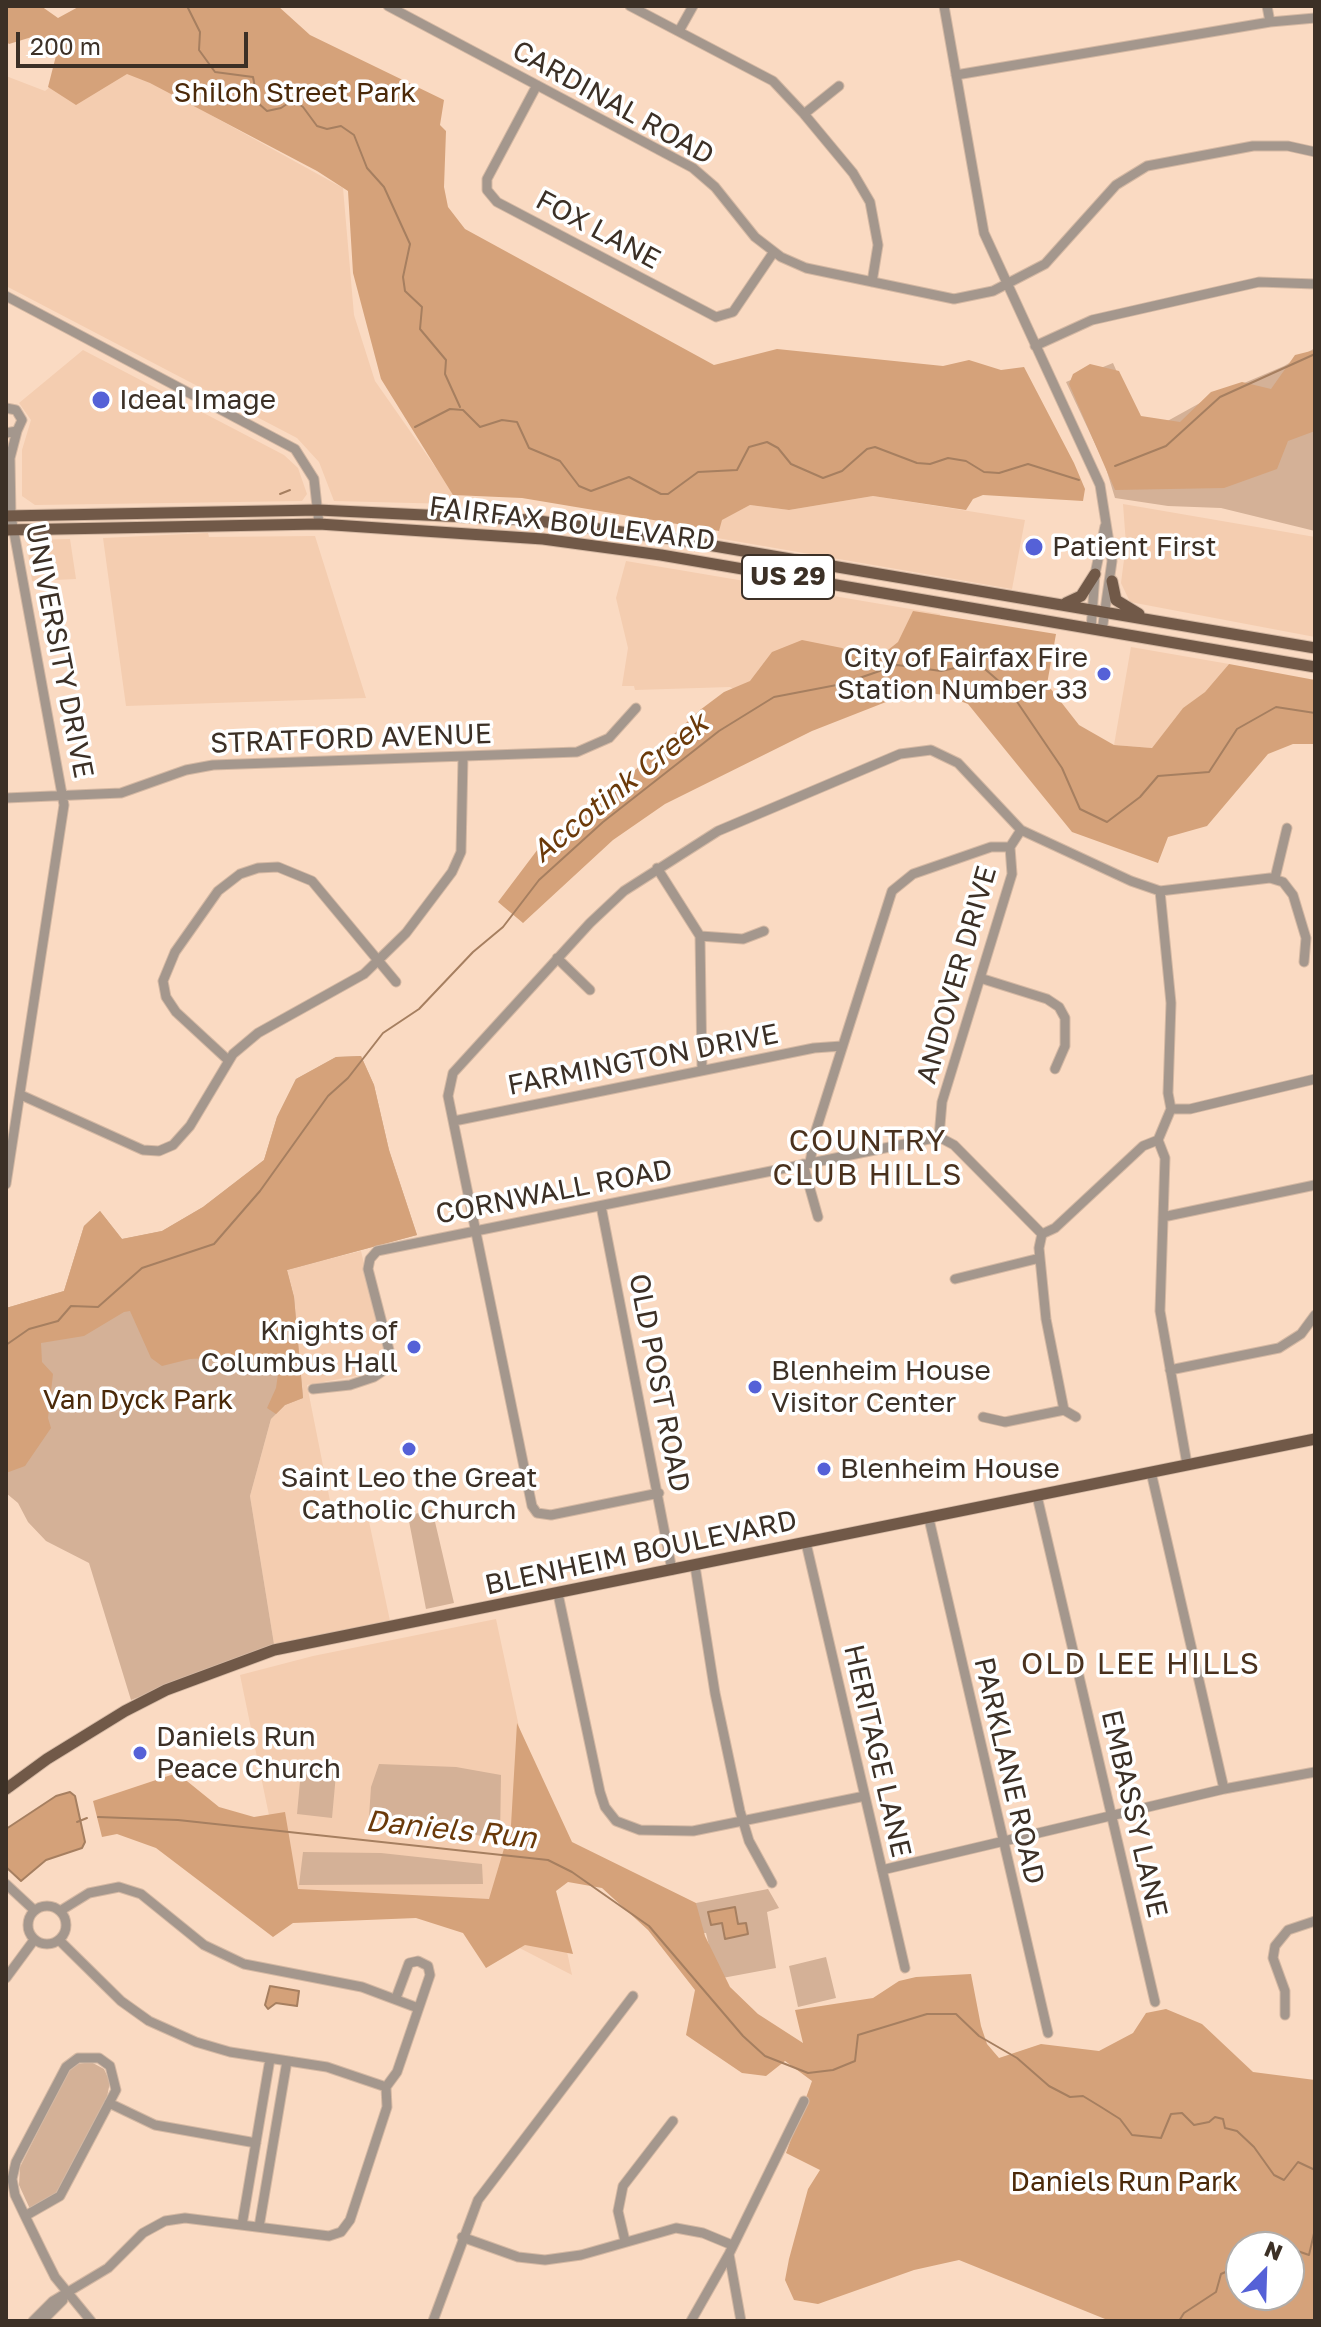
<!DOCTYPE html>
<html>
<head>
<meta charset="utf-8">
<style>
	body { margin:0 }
	#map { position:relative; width:1321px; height:2327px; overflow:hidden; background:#fadac2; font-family:"Golos Text",sans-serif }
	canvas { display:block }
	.frame { position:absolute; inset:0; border:8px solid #3c3026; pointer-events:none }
	.north { position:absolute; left:1225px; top:2231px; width:80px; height:80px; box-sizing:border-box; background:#fff; border:2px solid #b1aca8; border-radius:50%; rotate:23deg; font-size:22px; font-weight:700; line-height:32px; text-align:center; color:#3c3026 }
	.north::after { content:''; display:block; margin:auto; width:28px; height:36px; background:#5561d7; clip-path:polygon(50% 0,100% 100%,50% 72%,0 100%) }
	.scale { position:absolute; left:16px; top:32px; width:232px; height:36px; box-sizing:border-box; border:4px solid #3c3026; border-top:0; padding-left:10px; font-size:24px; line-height:28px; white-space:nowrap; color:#3c3026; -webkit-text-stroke:6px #fff; paint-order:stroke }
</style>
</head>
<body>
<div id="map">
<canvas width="1321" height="2327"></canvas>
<div class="frame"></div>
<div class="north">N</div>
<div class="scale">200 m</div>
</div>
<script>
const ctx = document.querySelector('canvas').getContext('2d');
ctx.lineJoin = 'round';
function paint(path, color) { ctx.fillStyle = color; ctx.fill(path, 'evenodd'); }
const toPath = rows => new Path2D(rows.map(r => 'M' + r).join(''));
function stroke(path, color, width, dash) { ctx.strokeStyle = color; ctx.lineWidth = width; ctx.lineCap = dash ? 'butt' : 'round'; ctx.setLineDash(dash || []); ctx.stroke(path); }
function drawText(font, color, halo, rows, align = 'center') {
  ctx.font = font + ' "Golos Text",sans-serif'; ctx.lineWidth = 7; ctx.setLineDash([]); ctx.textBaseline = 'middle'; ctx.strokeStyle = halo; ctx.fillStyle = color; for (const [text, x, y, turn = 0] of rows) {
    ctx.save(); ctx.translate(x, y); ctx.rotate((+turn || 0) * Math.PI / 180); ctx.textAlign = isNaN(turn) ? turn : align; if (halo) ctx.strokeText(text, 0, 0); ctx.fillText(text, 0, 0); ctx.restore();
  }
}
paint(toPath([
	[95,51,343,188,354,315,375,381,457,498,453,504,334,501,319,462,297,438,6,286,6,76,45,91],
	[83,350,284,455,298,468,307,494,302,501,35,505,22,496,22,450,31,420,19,403],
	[873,496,1025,520,1012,589,717,538,721,520,750,505,789,510],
	[1123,504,1315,537,1315,637,1130,602,1121,583,1126,544],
	[208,533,209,537,315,536,366,698,126,706,103,538],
	[70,539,76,579,32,581,27,545,33,540],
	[626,561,940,614,931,666,773,711,730,687,635,690,634,686,622,686,628,648,616,598],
	[1131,647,1229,664,1205,692,1183,708,1152,748,1114,745],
	[361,1251,387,1359,377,1372,307,1385,333,1516,367,1512,390,1621,274,1644,250,1496,271,1419,285,1405,294,1297,287,1269],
	[496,1619,572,1975,436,1905,290,1917,240,1675,313,1656]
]), '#f4cdb0');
paint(toPath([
	[1315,348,1315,531,1221,508,1168,506,1115,498,1105,465,1066,382,1113,363,1144,434,1209,398,1284,366],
	[361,1056,374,1085,389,1150,417,1235,287,1270,294,1297,303,1398,285,1405,271,1419,250,1496,274,1644,131,1700,89,1563,46,1541,28,1522,18,1503,6,1493,6,1308,64,1291,84,1226,100,1211,122,1239,162,1231,203,1207,264,1160,277,1117,296,1079,336,1057],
	[432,1509,454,1603,426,1609,408,1516],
	[302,1760,337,1763,332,1818,297,1814],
	[379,1764,456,1767,501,1775,500,1839,369,1817,371,1787],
	[303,1852,381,1853,482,1864,483,1884,299,1885],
	[768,1889,779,1908,767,1912,776,1968,717,1979,706,1933,698,1933,696,1903],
	[826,1957,836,1998,798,2007,789,1966],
	[91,2062,104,2069,110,2082,107,2097,56,2193,30,2209,19,2185,20,2167,68,2071,77,2064]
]), '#d4b197');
paint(toPath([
	[6,6,41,6,58,18,80,6,278,6,310,35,444,100,440,125,446,131,444,187,448,207,465,229,714,365,777,349,943,366,969,360,1001,370,1024,367,1074,463,1085,489,1083,501,983,495,973,499,966,510,873,496,789,510,750,505,722,520,719,531,522,498,453,495,381,379,353,273,348,191,317,171,150,83,127,74,76,105,48,87,59,44,35,36,9,44,6,41],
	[1315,350,1315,431,1288,441,1277,469,1224,488,1115,490,1069,384,1073,374,1090,364,1119,371,1141,416,1180,422,1211,392,1242,382,1271,389,1295,355],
	[913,611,1056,634,1047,684,1079,725,1114,745,1152,748,1183,708,1205,692,1229,664,1315,680,1315,744,1293,744,1268,754,1207,826,1168,837,1158,863,1072,832,968,704,944,695,914,691,812,731,665,804,613,840,523,923,498,902,538,849,592,810,700,710,724,692,750,681,772,652,802,640,842,648,860,658,883,654,898,642],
	[361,1056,374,1085,389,1150,417,1235,287,1270,294,1297,303,1398,285,1405,276,1414,267,1408,276,1388,278,1374,270,1355,190,1359,162,1366,151,1358,130,1311,124,1312,84,1336,41,1343,42,1362,53,1374,48,1418,51,1428,25,1466,6,1473,6,1308,64,1291,84,1226,100,1211,122,1239,162,1231,203,1207,264,1160,277,1117,296,1079,336,1057],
	[517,1723,572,1842,696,1903,705,1936,730,1987,758,2014,803,2043,795,2010,873,1998,899,1981,916,1977,971,1974,981,2026,987,2044,999,2058,1041,2044,1099,2051,1133,2033,1146,2013,1166,2009,1202,2024,1253,2072,1315,2080,1315,2321,1110,2321,959,2260,914,2270,818,2304,794,2300,785,2280,789,2259,808,2189,820,2170,786,2153,812,2081,785,2061,766,2076,742,2073,686,2035,695,1990,648,1930,602,1888,568,1882,556,1891,573,1954,525,1945,486,1968,463,1933,416,1918,293,1923,273,1937,156,1848,117,1834,102,1837,93,1801,177,1773,219,1807,254,1817,285,1812,298,1889,489,1899,511,1825],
	[1241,2247,1289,2247,1289,2295,1241,2295]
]), '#d5a27a');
const water = toPath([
	[70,1792,75,1796,85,1842,82,1848,46,1860,21,1881,6,1867,6,1829,56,1796,70,1792],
	[735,1907,738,1924,746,1923,748,1934,725,1939,722,1923,711,1925,708,1912,735,1907],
	[270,1986,299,1991,297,2006,276,2003,268,2009,265,2005,270,1986]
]);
paint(water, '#d4a179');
stroke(water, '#a67f60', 2);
stroke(toPath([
	[187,6,200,32,199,50,215,72,253,77,258,103,267,111,281,108,293,100,303,107,317,126,327,129,341,126,354,135,367,168,384,187,410,244,403,277,405,291,422,307,420,329,446,360,445,374,460,407],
	[415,427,450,409,463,410,480,427,502,420,517,422,529,448,560,461,579,486,591,491,629,477,661,494,668,494,698,472,737,470,749,447,767,442,778,448,791,464,823,478,842,471,867,449,875,447,917,463,930,464,948,458,966,461,984,472,999,473,1028,464,1079,480],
	[1115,466,1166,446,1220,397,1315,354],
	[280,494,290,490],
	[6,1345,29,1329,58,1321,71,1306,98,1307,142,1268,214,1244,260,1191,328,1096,348,1078,383,1033,419,1009,473,952,503,927,539,880,603,822,719,731,774,697,842,684,897,665,941,671,978,663,1009,690,1062,768,1080,809,1107,822,1140,797,1158,776,1209,772,1237,729,1276,707,1315,713],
	[98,1817,178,1820,548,1860,572,1872,649,1926,743,2036,765,2056,808,2073,833,2070,855,2061,858,2035,927,2014,956,2014,979,2036,1017,2058,1049,2086,1070,2097,1083,2096,1101,2107,1120,2119,1132,2135,1161,2138,1171,2114,1182,2113,1194,2125,1209,2122,1215,2117,1223,2119,1225,2128,1237,2131,1254,2147,1274,2175,1284,2180,1298,2162,1315,2170],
	[77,1822,87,1818],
	[1277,2247,1280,2244,1288,2247],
	[1289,2248,1309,2255,1315,2229],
	[1179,2321,1184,2313,1216,2292,1221,2274,1241,2265]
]), '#a67f60', 2);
const minor = toPath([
	[388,6,693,168,715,187,755,237,781,257,806,268,954,299,993,291,1045,264,1116,185,1147,166,1253,146,1288,146,1315,152],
	[630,6,773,81,804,114,853,173,870,202,878,245,872,282],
	[944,6,984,233,1100,485,1112,561,1102,631],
	[1267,6,1270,22],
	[679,31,693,6],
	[956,75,1270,22,1315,18],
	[537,85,487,179,487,190,497,202,716,317,733,312,773,253],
	[804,114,839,86],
	[6,296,295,449,314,479,319,524],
	[1035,346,1092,320,1259,282,1315,284],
	[6,408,16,410,22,420,17,431,6,433],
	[1091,629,1095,574,1105,526],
	[6,798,121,793,186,770,213,765,577,752,609,738,636,708],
	[657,868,700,936,702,1070],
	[1275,878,1287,828],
	[1160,891,1171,1003,1168,1093,1171,1109],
	[700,936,743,939,764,931],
	[557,958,590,990],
	[980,978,1047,999,1059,1007,1065,1018,1065,1046,1055,1069],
	[228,1060,176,1012,166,997,163,981,175,952,218,891,240,874,258,868,278,867,312,881,396,982],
	[21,1095,143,1150,159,1151,173,1145,190,1126,233,1054,258,1033,364,974,406,933,452,872,461,852,463,757],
	[1171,1109,1190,1109,1315,1079],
	[454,1121,814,1048,842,1046],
	[939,1137,942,1102,1012,874,1010,847,1021,830],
	[939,1137,954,1145,1042,1234],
	[1158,1140,1165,1158,1160,1311,1187,1464],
	[1158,1140,1171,1109],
	[810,1162,816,1130,892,891,913,874,991,847,1010,847],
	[803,1164,818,1217],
	[6,1184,64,805,11,516,10,458,17,431],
	[601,1206,672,1570],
	[1163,1217,1315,1185],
	[1042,1234,1039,1248,1046,1319,1064,1410],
	[1042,1234,1055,1228,1143,1146,1158,1140],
	[955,1279,1040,1258],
	[1170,1370,1279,1348,1301,1334,1315,1315],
	[313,1389,350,1385,374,1377,389,1367,390,1354,368,1269,370,1259,377,1251,939,1137],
	[1064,1410,1076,1417],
	[983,1417,1005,1422,1064,1410],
	[1151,1472,1224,1789],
	[659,1493,551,1515,537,1513,532,1506,448,1096,453,1073,590,923,624,891,718,831,900,754,931,750,958,763,1021,830,1131,881,1160,891,1270,878,1283,882,1293,895,1306,938,1304,962],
	[1037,1496,1155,2002],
	[929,1519,1048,2033],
	[806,1543,905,1968],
	[695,1566,715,1693,740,1811,749,1841,772,1883],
	[558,1594,600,1792,605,1807,616,1821,640,1830,693,1831,865,1796],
	[882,1870,1224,1789,1315,1772],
	[6,1884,34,1910],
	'28 1925a19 19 0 1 1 38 0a19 19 0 1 1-38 0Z',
	[60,1911,89,1893,119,1887,141,1894,204,1945,244,1964,362,1987,418,2008],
	[59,1940,121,2001,149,2021,196,2042,230,2052,327,2067,386,2087],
	[6,1978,34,1940],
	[1285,2015,1285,1991,1273,1958,1275,1946,1288,1930,1315,1921],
	[386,2087,397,2072,430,1975,428,1966,418,1961,409,1963,396,1998],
	[109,2103,155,2125,256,2143],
	[25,2216,60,2196,116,2090,110,2066,99,2058,78,2058,66,2067,16,2162,12,2179,15,2195,25,2216,43,2253,55,2277,91,2321],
	[242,2225,270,2059],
	[259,2227,287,2061],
	[462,2237,518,2257,545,2260,581,2255,676,2228,703,2233,732,2245],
	[625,2241,618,2211,623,2186,673,2121],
	[729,2254,741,2321],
	[33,2321,53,2301,108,2268,143,2233,165,2221,185,2218,329,2236,341,2232,350,2220,387,2107,386,2087],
	[42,2321,63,2300],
	[433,2321,478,2200,633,1996],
	[691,2321,729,2254,804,2101]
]);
const major = toPath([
	[6,516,318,510,531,520,667,538,1315,648],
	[6,530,319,524,543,539,661,555,1315,667],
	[1112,581,1116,600,1139,614],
	[1066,603,1081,596,1095,574],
	[6,1789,47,1759,125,1711,166,1690,274,1650,1315,1439]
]);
stroke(minor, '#d4b8a3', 11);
stroke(major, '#d4b8a3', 13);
stroke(minor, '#a4978d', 9);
stroke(major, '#715948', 11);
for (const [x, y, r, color] of [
	[101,400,10,"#5561d7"],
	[1034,547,10,"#5561d7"],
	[1104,674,8,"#5561d7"],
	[414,1347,8,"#5561d7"],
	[755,1387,8,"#5561d7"],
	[409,1449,8,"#5561d7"],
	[824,1469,8,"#5561d7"],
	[140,1753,8,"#5561d7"]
]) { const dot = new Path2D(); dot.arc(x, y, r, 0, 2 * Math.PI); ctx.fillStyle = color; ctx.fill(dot); stroke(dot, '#fff', 3); }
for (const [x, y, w] of [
	[788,577,92]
]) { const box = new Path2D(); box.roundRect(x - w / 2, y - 22, w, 44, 6); ctx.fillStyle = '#fff'; ctx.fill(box); stroke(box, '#3c3026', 2); }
drawText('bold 26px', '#3c3026', null, [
	["US 29",788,577]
]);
drawText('28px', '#4b2909', '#fff', [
	["Shiloh Street Park",295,93],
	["Van Dyck Park",138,1400],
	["Daniels Run Park",1124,2182]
]);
drawText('28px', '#3c3026', '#fff', [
	["CARDINAL ROAD",613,103,29],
	["FOX LANE",598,230,28],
	["FAIRFAX BOULEVARD",572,524,7],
	["UNIVERSITY DRIVE",59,651,79],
	["STRATFORD AVENUE",351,739,-2],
	["ANDOVER DRIVE",957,975,-74],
	["FARMINGTON DRIVE",643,1060,-11],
	["CORNWALL ROAD",554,1192,-11],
	["OLD POST ROAD",659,1383,79],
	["BLENHEIM BOULEVARD",641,1553,-12],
	["HERITAGE LANE",877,1751,77],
	["PARKLANE ROAD",1009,1771,77],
	["EMBASSY LANE",1134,1814,77]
]);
drawText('28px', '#3c3026', '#fff', [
	["Ideal Image",119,400],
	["Patient First",1052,547],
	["City of Fairfax Fire",1088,658,"right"],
	["Station Number 33",1088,690,"right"],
	["Knights of",398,1331,"right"],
	["Columbus Hall",398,1363,"right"],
	["Blenheim House",771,1371],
	["Visitor Center",771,1403],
	["Blenheim House",840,1469],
	["Saint Leo the Great",409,1478,"center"],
	["Catholic Church",409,1510,"center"],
	["Daniels Run",156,1737],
	["Peace Church",156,1769]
], 'left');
drawText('italic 30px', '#6b3a0a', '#fff', [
	["Accotink Creek",620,788,-39],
	["Daniels Run",451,1830,6]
]);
ctx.letterSpacing = '2px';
drawText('30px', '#4a311d', '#fff', [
	["COUNTRY",868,1141],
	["CLUB HILLS",868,1175],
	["OLD LEE HILLS",1141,1664]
]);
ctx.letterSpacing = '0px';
</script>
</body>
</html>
